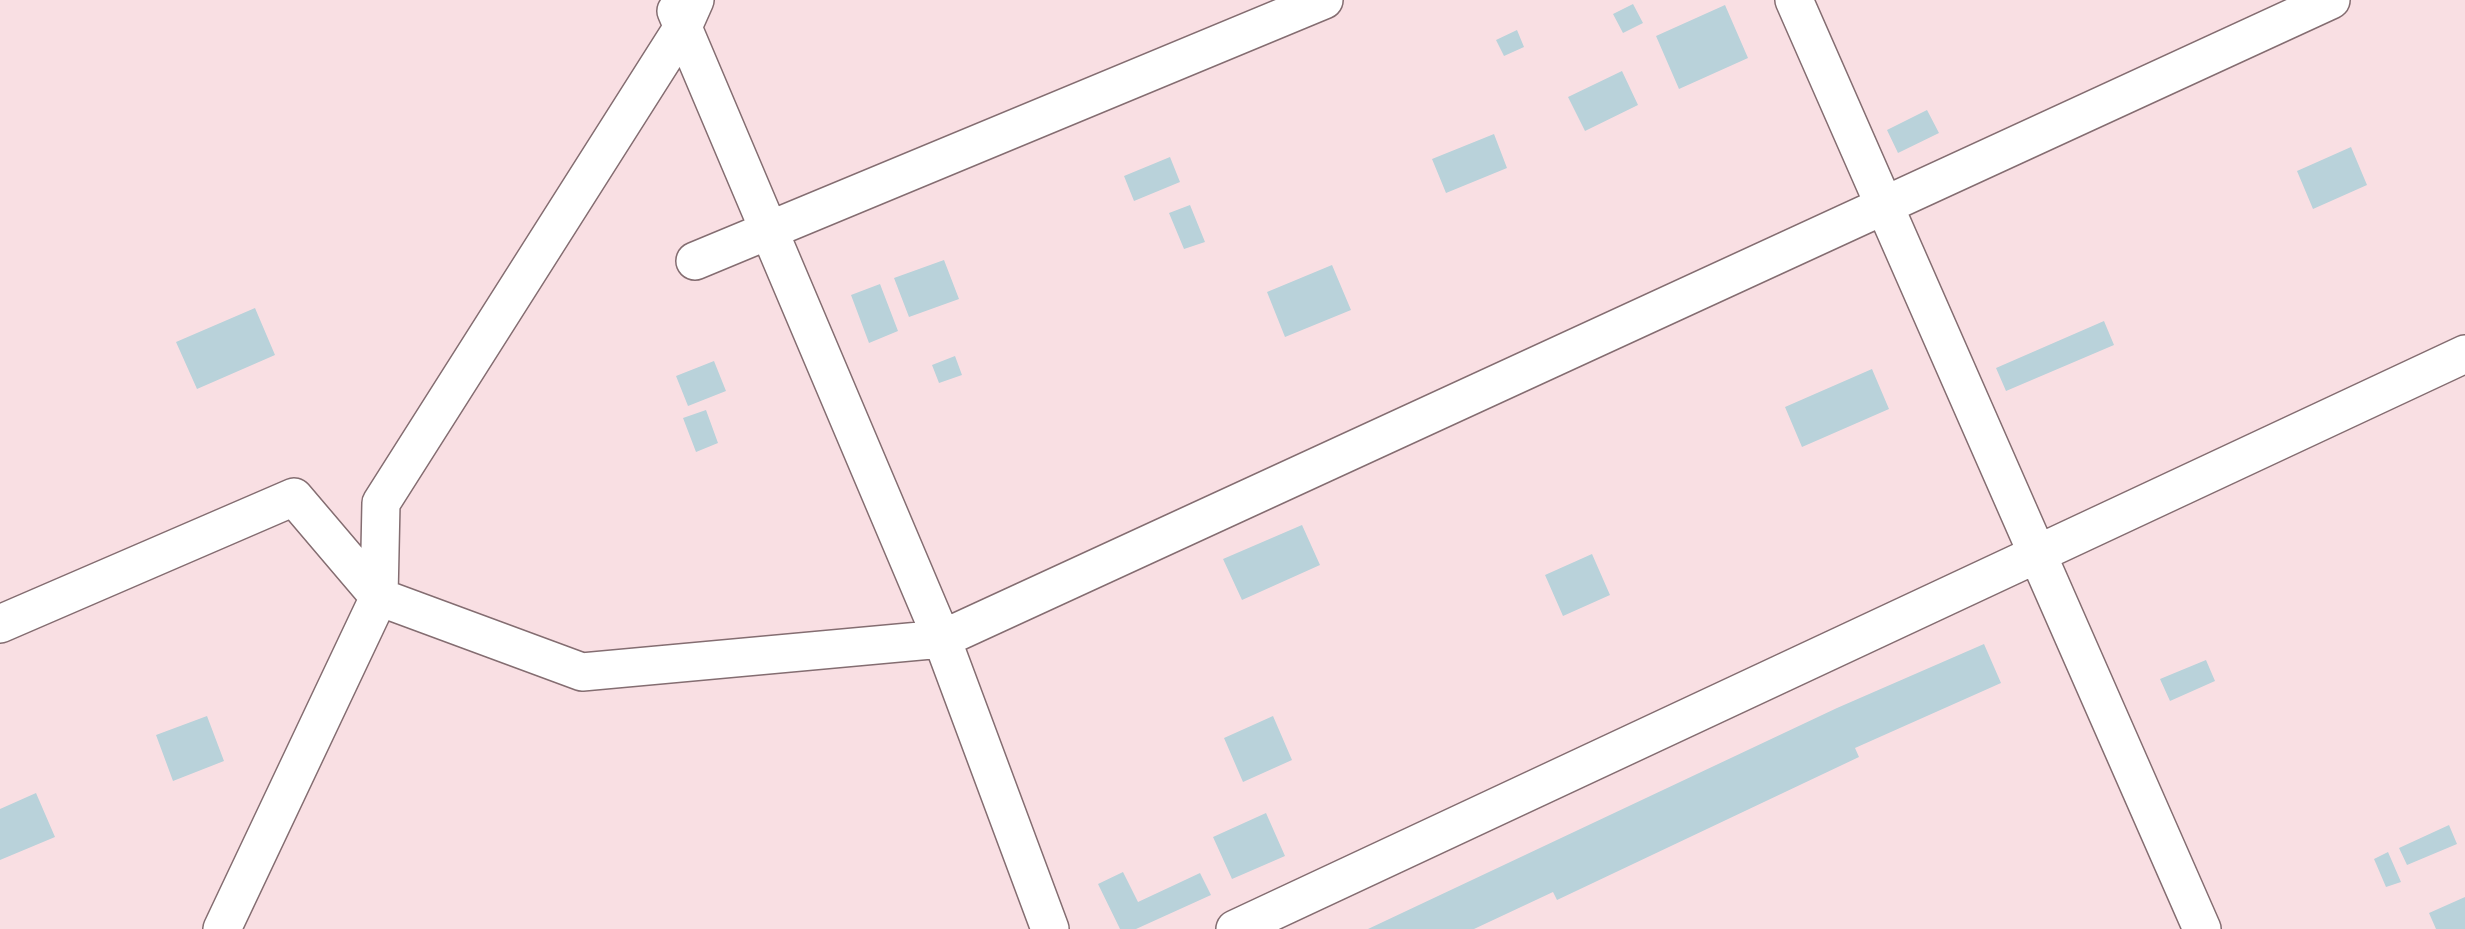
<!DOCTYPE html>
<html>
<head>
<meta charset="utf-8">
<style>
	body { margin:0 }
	canvas { display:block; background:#f9dfe3 }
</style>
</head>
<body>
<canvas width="2465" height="929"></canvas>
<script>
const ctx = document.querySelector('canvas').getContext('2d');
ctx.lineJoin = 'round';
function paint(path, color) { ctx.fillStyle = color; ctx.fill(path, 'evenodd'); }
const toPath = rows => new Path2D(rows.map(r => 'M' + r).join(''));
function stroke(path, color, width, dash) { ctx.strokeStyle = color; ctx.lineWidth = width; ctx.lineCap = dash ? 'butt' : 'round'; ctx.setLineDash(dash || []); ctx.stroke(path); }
paint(toPath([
	[1633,4,1643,23,1623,33,1613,14],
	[1725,5,1748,58,1679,89,1656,36],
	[1517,30,1524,47,1504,56,1496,40],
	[1622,71,1638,105,1585,131,1568,97],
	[1927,110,1939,133,1898,153,1887,130],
	[1494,134,1507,168,1446,193,1432,159],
	[2351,147,2367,185,2313,209,2297,171],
	[1170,157,1180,182,1134,201,1124,176],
	[1190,205,1205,242,1184,249,1169,213],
	[944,260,959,299,909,317,894,278],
	[1332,265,1351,310,1285,337,1267,292],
	[880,284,898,331,869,343,851,295],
	[255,308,275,355,197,389,176,342],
	[2104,321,2114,345,2006,391,1996,368],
	[955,356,962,375,939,383,932,365],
	[714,361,726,391,688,406,676,376],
	[1872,369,1889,409,1802,447,1785,407],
	[706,410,718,443,696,452,683,418],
	[1302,525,1320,565,1242,600,1223,559],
	[1592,554,1610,595,1563,616,1545,575],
	[1984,644,2001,683,1855,748,1859,757,1557,900,1553,892,1474,929,1368,929,1837,708],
	[2206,660,2215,681,2170,701,2160,679],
	[207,716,224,761,173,781,156,735],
	[1273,716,1292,760,1243,782,1224,738],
	[36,793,55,837,0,860,0,809],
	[1266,813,1285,856,1232,879,1213,837],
	[2449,825,2457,844,2407,865,2399,848],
	[2388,852,2401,882,2386,887,2374,859],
	[1123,872,1138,902,1200,873,1211,895,1136,929,1120,929,1098,884],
	[2465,897,2465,929,2436,929,2429,913]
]), '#b9d2da');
const minor = toPath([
	[1794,0,2202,929],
	[676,11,942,639,1050,929],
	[695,261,1324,0],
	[0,624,294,497,379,597,582,672,942,639,2331,0],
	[222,929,379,597,381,503,683,27,695,0],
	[1235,929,2465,354]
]);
stroke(minor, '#846d71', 40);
stroke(minor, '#fff', 37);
</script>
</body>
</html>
